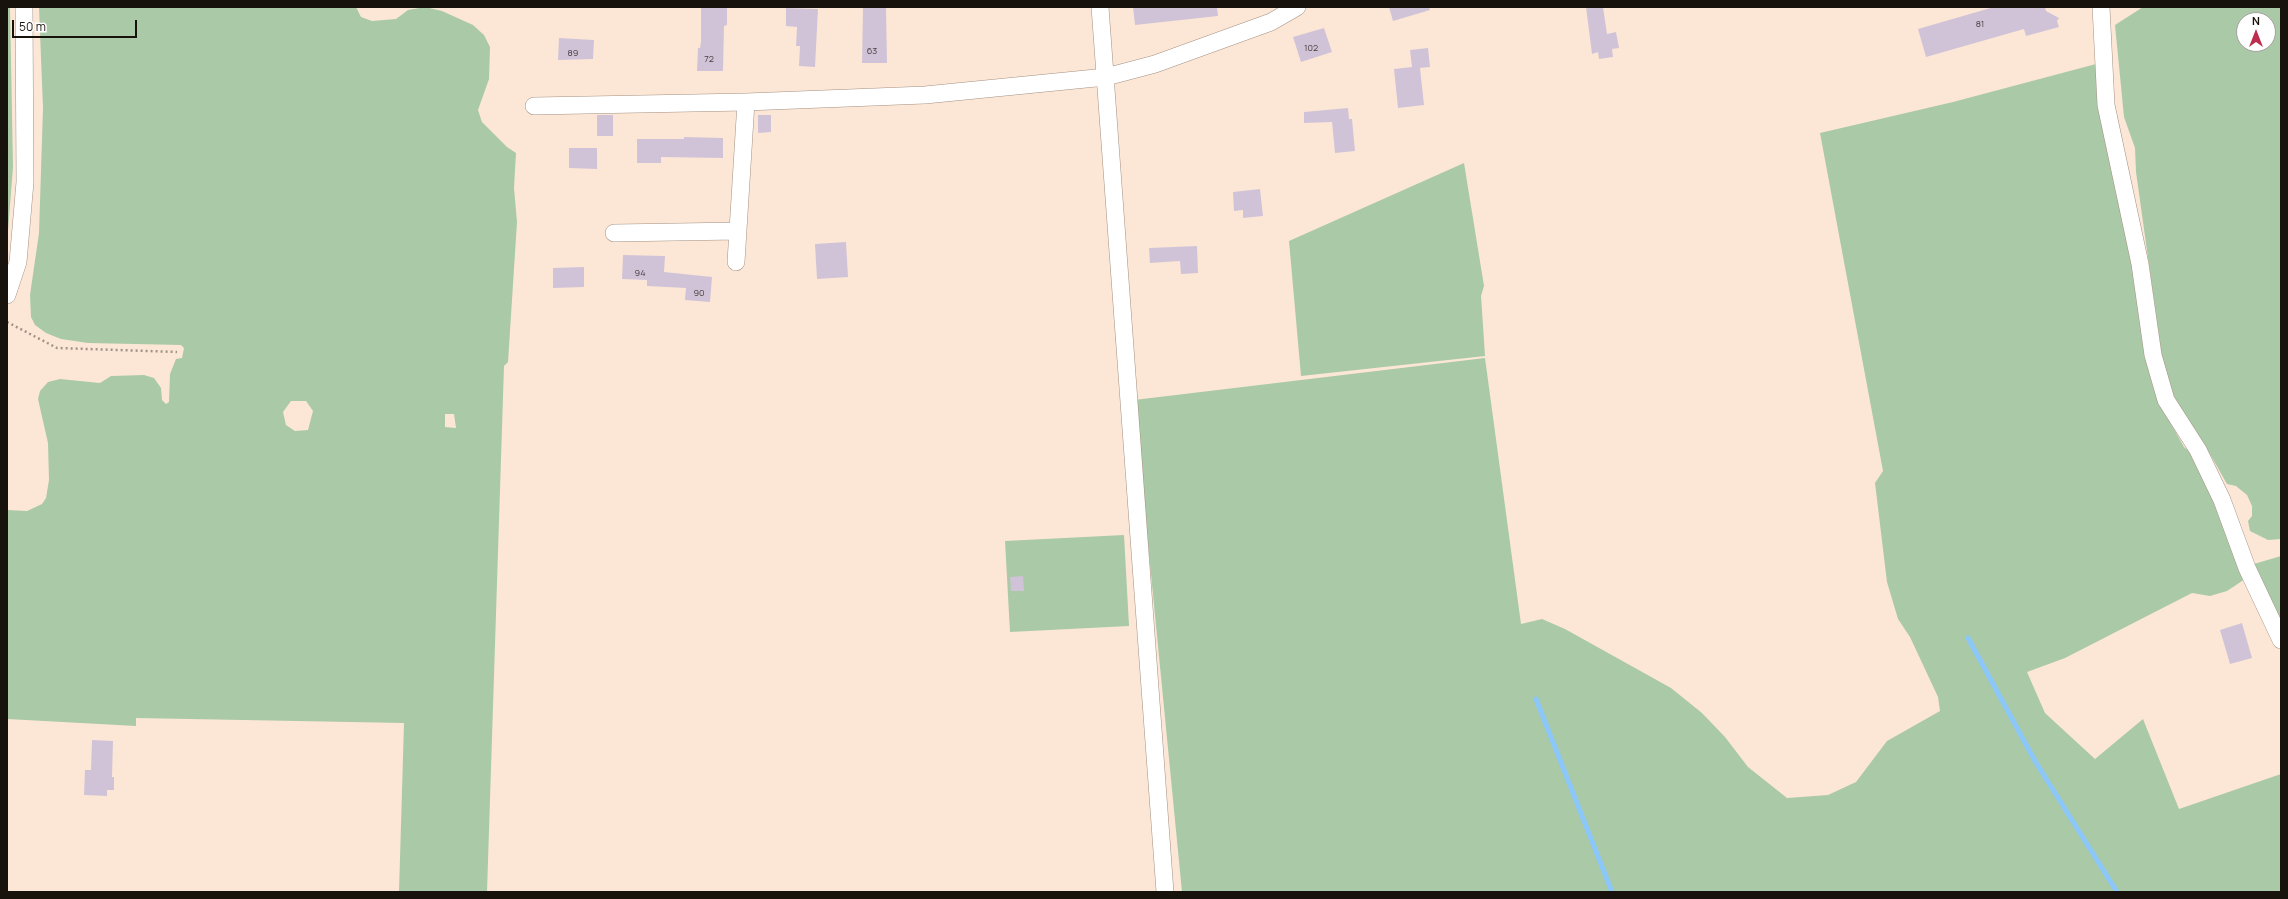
<!DOCTYPE html>
<html>
<head>
<meta charset="utf-8">
<style>
	body { margin:0 }
	#map { position:relative; width:2288px; height:899px; overflow:hidden; background:#fce7d7; font-family:Manrope,sans-serif }
	canvas { display:block }
	.frame { position:absolute; inset:0; border:8px solid #18120c; pointer-events:none }
	.north { position:absolute; left:2236px; top:12px; width:40px; height:40px; box-sizing:border-box; background:#fff; border:1px solid #a3a09e; border-radius:50%; rotate:0deg; font-size:11px; font-weight:700; line-height:16px; text-align:center; color:#18120c }
	.north::after { content:''; display:block; margin:auto; width:14px; height:18px; background:#bd2d50; clip-path:polygon(50% 0,100% 100%,50% 72%,0 100%) }
	.scale { position:absolute; left:12px; top:20px; width:125px; height:18px; box-sizing:border-box; border:2px solid #18120c; border-top:0; padding-left:5px; font-size:12px; line-height:14px; white-space:nowrap; color:#18120c; -webkit-text-stroke:3px #fff; paint-order:stroke }
</style>
</head>
<body>
<div id="map">
<canvas width="2288" height="899"></canvas>
<div class="frame"></div>
<div class="north">N</div>
<div class="scale">50 m</div>
</div>
<script>
const ctx = document.querySelector('canvas').getContext('2d');
ctx.lineJoin = 'round';
function paint(path, color) { ctx.fillStyle = color; ctx.fill(path, 'evenodd'); }
const toPath = rows => new Path2D(rows.map(r => 'M' + r).join(''));
function stroke(path, color, width, dash) { ctx.strokeStyle = color; ctx.lineWidth = width; ctx.lineCap = dash ? 'butt' : 'round'; ctx.setLineDash(dash || []); ctx.stroke(path); }
function drawText(font, color, halo, rows, align = 'center') {
  ctx.font = font + ' Manrope,sans-serif'; ctx.lineWidth = 4; ctx.setLineDash([]); ctx.textBaseline = 'middle'; ctx.strokeStyle = halo; ctx.fillStyle = color; for (const [text, x, y, turn = 0] of rows) {
    ctx.save(); ctx.translate(x, y); ctx.rotate((+turn || 0) * Math.PI / 180); ctx.textAlign = isNaN(turn) ? turn : align; if (halo) ctx.strokeText(text, 0, 0); ctx.fillText(text, 0, 0); ctx.restore();
  }
}
paint(toPath([
	[7,7,10,7,13,167,7,244],
	[39,7,356,7,361,17,372,21,396,19,408,10,425,7,442,11,473,25,484,35,490,47,489,79,478,110,482,122,507,147,516,153,514,188,517,222,508,362,504,366,487,892,399,892,404,723,136,718,136,726,7,719,7,510,27,511,42,504,46,498,49,480,48,443,38,399,40,391,48,382,60,379,100,383,111,376,144,375,154,378,161,388,162,400,166,404,169,402,170,374,176,359,182,358,184,348,181,345,88,343,61,339,46,333,35,325,31,317,30,295,39,233,43,108],
	[291,401,306,401,313,411,308,430,295,431,286,425,283,412],
	[445,414,454,414,456,428,445,427],
	[2143,7,2281,7,2281,539,2268,540,2250,531,2248,521,2252,516,2252,506,2247,495,2236,486,2227,484,2206,447,2179,408,2164,372,2136,172,2135,148,2124,117,2115,25],
	[2244,20,2268,20,2268,44,2244,44],
	[2096,64,2132,256,2146,361,2153,387,2161,406,2184,447,2194,456,2206,478,2245,579,2227,591,2210,596,2192,593,2065,658,2027,672,2045,713,2095,759,2143,719,2179,809,2281,774,2281,892,1182,892,1134,400,1485,358,1521,624,1542,619,1565,629,1671,688,1702,713,1725,737,1748,767,1787,798,1828,795,1856,782,1887,741,1940,711,1938,697,1910,637,1898,619,1887,582,1875,483,1883,471,1820,133,1953,102],
	[1464,163,1484,286,1481,296,1485,356,1301,376,1289,241],
	[1124,535,1129,626,1010,632,1005,541],
	[2281,556,2281,629,2254,564]
]), '#aac9a7');
stroke(toPath([
	[1968,638,2035,761,2117,892],
	[1536,699,1612,892]
]), '#8bc7f8', 5);
paint(toPath([
	[701,7,727,7,727,25,724,26,723,71,697,71,698,48,700,48,701,42],
	[863,7,886,7,887,63,862,63],
	[1133,7,1217,7,1218,16,1135,25],
	[1389,7,1429,7,1430,10,1393,21],
	[1586,7,1603,7,1607,34,1616,32,1619,48,1612,49,1613,57,1599,59,1598,52,1592,54],
	[1994,7,2045,7,2046,11,2059,18,2057,21,2059,27,2026,36,2024,29,1926,57,1918,29],
	[786,8,818,9,815,67,799,66,800,46,796,46,797,27,786,26],
	[1324,28,1332,52,1301,62,1293,37],
	[559,38,594,40,593,59,558,60],
	[1428,48,1430,67,1420,68,1424,105,1398,108,1394,69,1412,67,1410,50],
	[1348,108,1349,119,1352,119,1355,151,1335,153,1332,122,1304,123,1304,112],
	[597,115,613,115,613,136,597,136],
	[758,115,771,115,771,132,758,133],
	[684,137,723,138,723,158,661,157,661,163,637,163,637,139,684,139],
	[569,148,597,148,597,169,569,168],
	[1260,189,1263,216,1243,218,1243,210,1234,211,1233,192],
	[846,242,848,277,817,279,815,244],
	[1197,246,1198,273,1181,274,1180,261,1150,263,1149,248],
	[623,255,665,256,664,272,712,277,710,302,685,300,686,288,647,286,647,280,622,279],
	[584,267,584,287,553,288,553,268],
	[1023,576,1024,591,1011,591,1010,577],
	[2242,623,2252,658,2230,664,2220,630],
	[92,740,113,741,112,777,114,777,114,790,107,790,107,796,84,795,85,770,91,770]
]), '#d1c3d7');
const minor = toPath([
	[1100,7,1165,892],
	[2101,7,2106,105,2140,264,2153,355,2166,400,2198,450,2222,500,2247,568,2281,640],
	[534,106,746,102,925,95,1106,77,1155,64,1271,22,1297,7],
	[614,233,738,231],
	[736,262,746,102],
	[7,295,18,262,25,182,24,7]
]);
stroke(minor, '#a49182', 18);
stroke(toPath([
	[7,322,57,348,177,352]
]), '#a29387', 2.5, [2, 3]);
stroke(minor, '#fff', 17);
drawText('9px', '#463e3f', null, [
	["81",1980,24],
	["102",1311,48],
	["63",872,51],
	["89",573,53],
	["72",709,59],
	["94",640,273],
	["90",699,293]
]);
</script>
</body>
</html>
